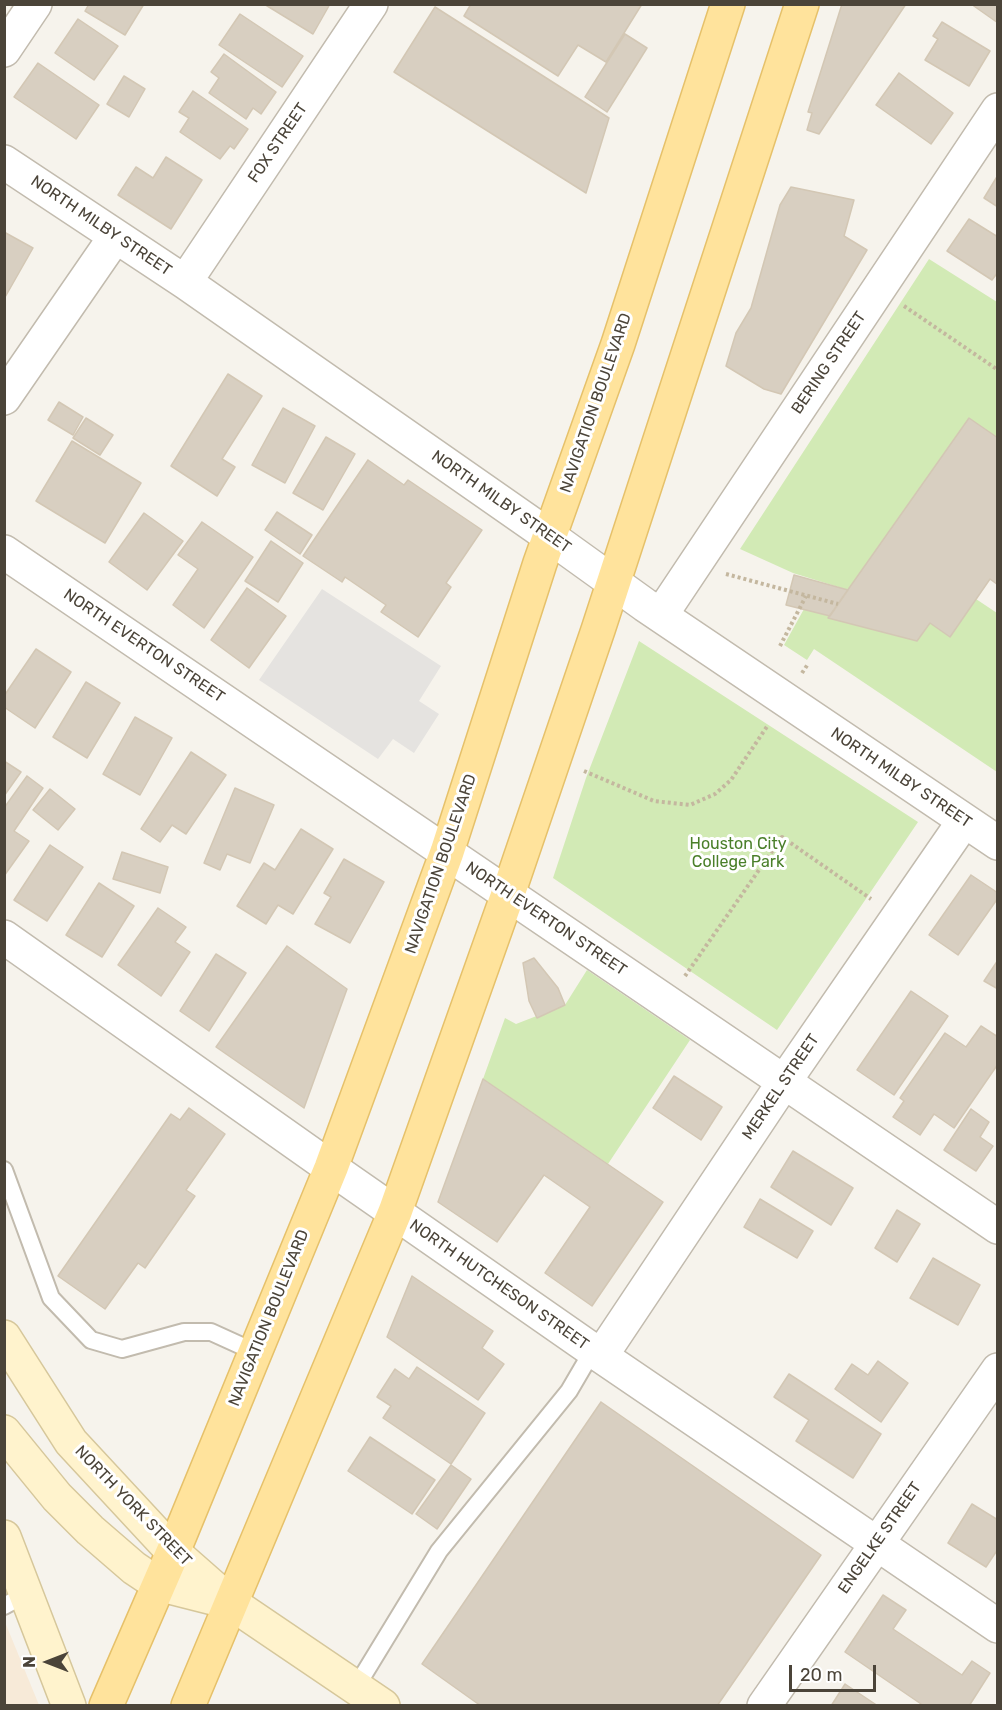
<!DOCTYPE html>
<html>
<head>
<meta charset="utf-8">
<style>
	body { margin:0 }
	#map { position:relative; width:1002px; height:1710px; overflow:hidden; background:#f6f3ec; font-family:Rubik,sans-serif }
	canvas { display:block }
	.frame { position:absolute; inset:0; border:6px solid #4b4439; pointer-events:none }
	.north { position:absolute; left:18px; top:1632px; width:60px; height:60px; -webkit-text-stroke:4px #fff; paint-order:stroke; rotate:270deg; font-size:16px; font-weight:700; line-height:24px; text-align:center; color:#4b4439 }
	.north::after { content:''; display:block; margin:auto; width:21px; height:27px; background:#4b4439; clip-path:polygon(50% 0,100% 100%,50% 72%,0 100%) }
	.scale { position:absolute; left:789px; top:1665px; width:87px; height:27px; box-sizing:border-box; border:3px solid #4b4439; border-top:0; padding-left:8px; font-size:18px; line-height:21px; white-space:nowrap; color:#4b4439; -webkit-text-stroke:4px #fff; paint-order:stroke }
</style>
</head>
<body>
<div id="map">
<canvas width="1002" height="1710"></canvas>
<div class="frame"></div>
<div class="north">N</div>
<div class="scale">20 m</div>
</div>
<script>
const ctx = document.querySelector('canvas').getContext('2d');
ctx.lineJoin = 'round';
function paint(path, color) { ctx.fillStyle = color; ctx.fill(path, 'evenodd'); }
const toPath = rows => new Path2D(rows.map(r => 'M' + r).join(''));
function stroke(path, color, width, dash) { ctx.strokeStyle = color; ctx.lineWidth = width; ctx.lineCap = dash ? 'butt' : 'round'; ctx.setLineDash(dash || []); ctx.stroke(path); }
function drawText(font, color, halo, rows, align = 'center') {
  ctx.font = font + ' Rubik,sans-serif'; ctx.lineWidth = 6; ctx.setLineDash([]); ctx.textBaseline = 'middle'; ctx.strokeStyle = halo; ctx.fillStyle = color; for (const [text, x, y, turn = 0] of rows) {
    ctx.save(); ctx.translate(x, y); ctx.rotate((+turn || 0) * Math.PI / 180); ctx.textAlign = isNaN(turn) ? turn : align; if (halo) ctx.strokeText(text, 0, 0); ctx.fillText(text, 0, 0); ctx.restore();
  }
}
paint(toPath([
	[4,1622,5,1622,39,1705,5,1705]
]), '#f7ead8');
paint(toPath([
	[929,259,997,302,997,438,848,590,793,573,740,549],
	[976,599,997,613,997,772,814,649,807,660,784,645,804,609,917,641,930,623,950,637],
	[639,641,918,822,777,1030,553,878,586,778],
	[587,970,690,1040,608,1164,483,1079,505,1018,516,1024,565,1005]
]), '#d2eab5');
paint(toPath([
	[322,589,441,666,419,701,439,714,414,753,393,739,378,759,259,680]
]), '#e5e3e0');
const building = toPath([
	[89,4,144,4,125,35,85,11,89,4],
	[264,4,330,4,313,34,264,4],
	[471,4,642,4,606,62,578,45,558,76,464,16,471,4],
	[842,4,906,4,819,134,807,130,812,113,808,112,842,4],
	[971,4,998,4,998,23,971,4],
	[435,7,609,118,586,193,394,72,435,7],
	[240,14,303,56,282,87,219,45,240,14],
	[78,19,118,46,94,80,55,53,78,19],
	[942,22,990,51,969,86,925,60,938,39,933,36,942,22],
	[625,34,647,48,607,112,585,97,625,34],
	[224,54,276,92,261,114,253,108,246,119,209,93,219,78,211,72,224,54],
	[38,63,99,105,76,139,14,97,38,63],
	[899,73,953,113,931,144,876,105,899,73],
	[124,76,145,89,129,117,107,104,124,76],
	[193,91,248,129,234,149,230,146,220,159,180,132,189,118,179,112,193,91],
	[166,157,202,180,171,229,118,195,136,167,153,178,166,157],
	[998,175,998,207,984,198,998,175],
	[791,187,854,200,844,236,867,250,781,394,764,389,726,366,736,333,751,308,780,205,791,187],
	[969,219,998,237,998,272,992,280,947,251,969,219],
	[4,232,33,248,4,299,4,232],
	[228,374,262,396,222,459,235,467,217,496,171,466,228,374],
	[59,402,83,417,73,435,48,420,59,402],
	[283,408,315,426,285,483,252,465,283,408],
	[86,418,113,435,100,455,73,438,86,418],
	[969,418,998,438,998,585,990,579,950,637,930,623,917,641,828,618,969,418],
	[326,437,355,454,323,510,293,493,326,437],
	[72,441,141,483,105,543,36,501,72,441],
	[368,460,404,485,408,480,482,530,446,583,451,587,418,637,381,612,386,605,345,577,342,582,303,556,368,460],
	[277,512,312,535,300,554,265,530,277,512],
	[144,513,183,541,147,590,109,562,144,513],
	[202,522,253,557,204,628,173,605,198,569,178,555,202,522],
	[271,541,303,563,278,602,245,581,271,541],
	[794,575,848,590,830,616,786,605,794,575],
	[247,588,286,616,249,668,211,640,247,588],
	[36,649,71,672,35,728,4,707,4,696,36,649],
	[86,682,120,703,87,758,53,737,86,682],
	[135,717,172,738,140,795,103,774,135,717],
	[191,752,226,775,186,834,172,825,160,842,141,829,191,752],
	[4,761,21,772,4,796,4,761],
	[27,776,43,788,14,831,29,841,4,876,4,808,27,776],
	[235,788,274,805,250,863,227,854,220,870,204,863,235,788],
	[50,789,75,809,58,830,33,810,50,789],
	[301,829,333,849,293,914,278,905,266,924,237,906,264,863,275,870,301,829],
	[50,845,83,867,47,921,14,900,50,845],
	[122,852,168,867,160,893,113,879,122,852],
	[344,859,384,882,350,943,315,924,331,897,324,893,344,859],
	[971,875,998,893,998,898,958,955,929,935,971,875],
	[99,883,134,906,102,957,66,935,99,883],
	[158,908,186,927,175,942,190,952,161,996,118,965,158,908],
	[287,946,347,989,304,1108,216,1047,287,946],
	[216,954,246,973,209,1031,180,1011,216,954],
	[534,958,558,988,565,1005,537,1018,529,1001,523,963,534,958],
	[998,960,998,989,984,981,998,960],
	[911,991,948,1016,894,1095,857,1070,911,991],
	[981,1026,998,1037,998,1064,954,1128,934,1114,920,1135,893,1117,904,1101,900,1098,945,1033,966,1047,981,1026],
	[674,1076,722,1107,701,1140,653,1108,674,1076],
	[483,1079,663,1202,592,1306,545,1273,590,1207,544,1175,497,1242,438,1202,483,1079],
	[189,1108,225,1134,186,1190,195,1196,145,1268,138,1263,105,1309,58,1276,171,1114,180,1120,189,1108],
	[971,1109,989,1122,980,1137,993,1146,976,1171,944,1150,971,1109],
	[793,1151,853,1188,831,1225,771,1187,793,1151],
	[760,1199,813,1231,797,1258,744,1227,760,1199],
	[897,1210,920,1224,897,1262,875,1248,897,1210],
	[933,1258,980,1285,958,1325,910,1298,933,1258],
	[412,1276,493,1331,482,1348,504,1364,478,1400,387,1337,412,1276],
	[878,1361,908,1383,881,1422,835,1389,852,1364,868,1375,878,1361],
	[417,1367,485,1413,451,1464,383,1418,391,1406,377,1397,395,1369,409,1379,417,1367],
	[789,1374,881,1434,853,1478,796,1441,809,1420,774,1397,789,1374],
	[601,1402,821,1555,717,1706,481,1706,422,1664,601,1402],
	[370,1437,435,1480,412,1514,348,1471,370,1437],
	[451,1465,471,1479,437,1529,416,1514,451,1465],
	[972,1504,998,1520,998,1549,986,1567,948,1543,972,1504],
	[883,1595,906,1610,893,1629,962,1675,972,1661,990,1673,969,1706,924,1706,845,1652,883,1595],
	[845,1684,878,1706,831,1706,845,1684]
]);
paint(building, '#d8cfc1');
stroke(building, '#d3c7b4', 1.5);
const service = toPath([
	[4,1170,51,1298,91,1340,122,1349,184,1332,211,1332,255,1352],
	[4,1606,26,1594],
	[356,1687,439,1551,569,1391,593,1350]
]);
const minor = toPath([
	[4,50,35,4],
	[4,162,185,282,549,536],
	[185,282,371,4],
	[4,398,115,237],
	[4,552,998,1227],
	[661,615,998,110],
	[4,937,331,1168,601,1356,998,1626],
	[601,1356,784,1082,964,821],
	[764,1706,998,1370]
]);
const tertiary = toPath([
	[549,536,645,605,998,843]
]);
const secondary = toPath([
	[4,1337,71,1442,173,1552,231,1603,383,1706],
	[4,1432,57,1497,90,1530,134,1568,158,1584,225,1601],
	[4,1537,69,1706]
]);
const primary = toPath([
	[106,1706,173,1552,331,1168,447,852,540,563,618,344,728,4],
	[188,1706,395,1212,508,894,598,630,802,4]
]);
stroke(service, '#c2bbae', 20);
stroke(minor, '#c2bbae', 36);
stroke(tertiary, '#c2bbae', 36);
stroke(secondary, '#d6c79b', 36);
stroke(primary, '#e6c16a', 36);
stroke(toPath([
	[904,306,998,370],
	[726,574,838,604],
	[780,646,806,596],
	[802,673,808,664],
	[584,771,654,801,690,805,715,794,731,780,768,725],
	[685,976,782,837,871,899]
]), '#c4b79f', 4, [3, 3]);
stroke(service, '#fff', 16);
stroke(minor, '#fff', 33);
stroke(tertiary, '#fff', 33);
stroke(secondary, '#fff3cd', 33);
stroke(primary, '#ffe39c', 33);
drawText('16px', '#4b4439', '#fff', [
	["FOX STREET",278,143,-56],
	["NORTH MILBY STREET",101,226,34],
	["BERING STREET",829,363,-56],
	["NAVIGATION BOULEVARD",596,403,-71],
	["NORTH MILBY STREET",501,502,35],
	["NORTH EVERTON STREET",144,646,34],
	["NORTH MILBY STREET",901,778,34],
	["NAVIGATION BOULEVARD",441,864,-71],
	["NORTH EVERTON STREET",546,919,34],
	["MERKEL STREET",781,1087,-56],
	["NORTH HUTCHESON STREET",499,1285,35],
	["NAVIGATION BOULEVARD",269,1318,-68],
	["NORTH YORK STREET",133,1506,46],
	["ENGELKE STREET",880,1538,-55]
]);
drawText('16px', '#4a7f2a', '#fff', [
	["Houston City",738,844],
	["College Park",738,862]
]);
</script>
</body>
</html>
